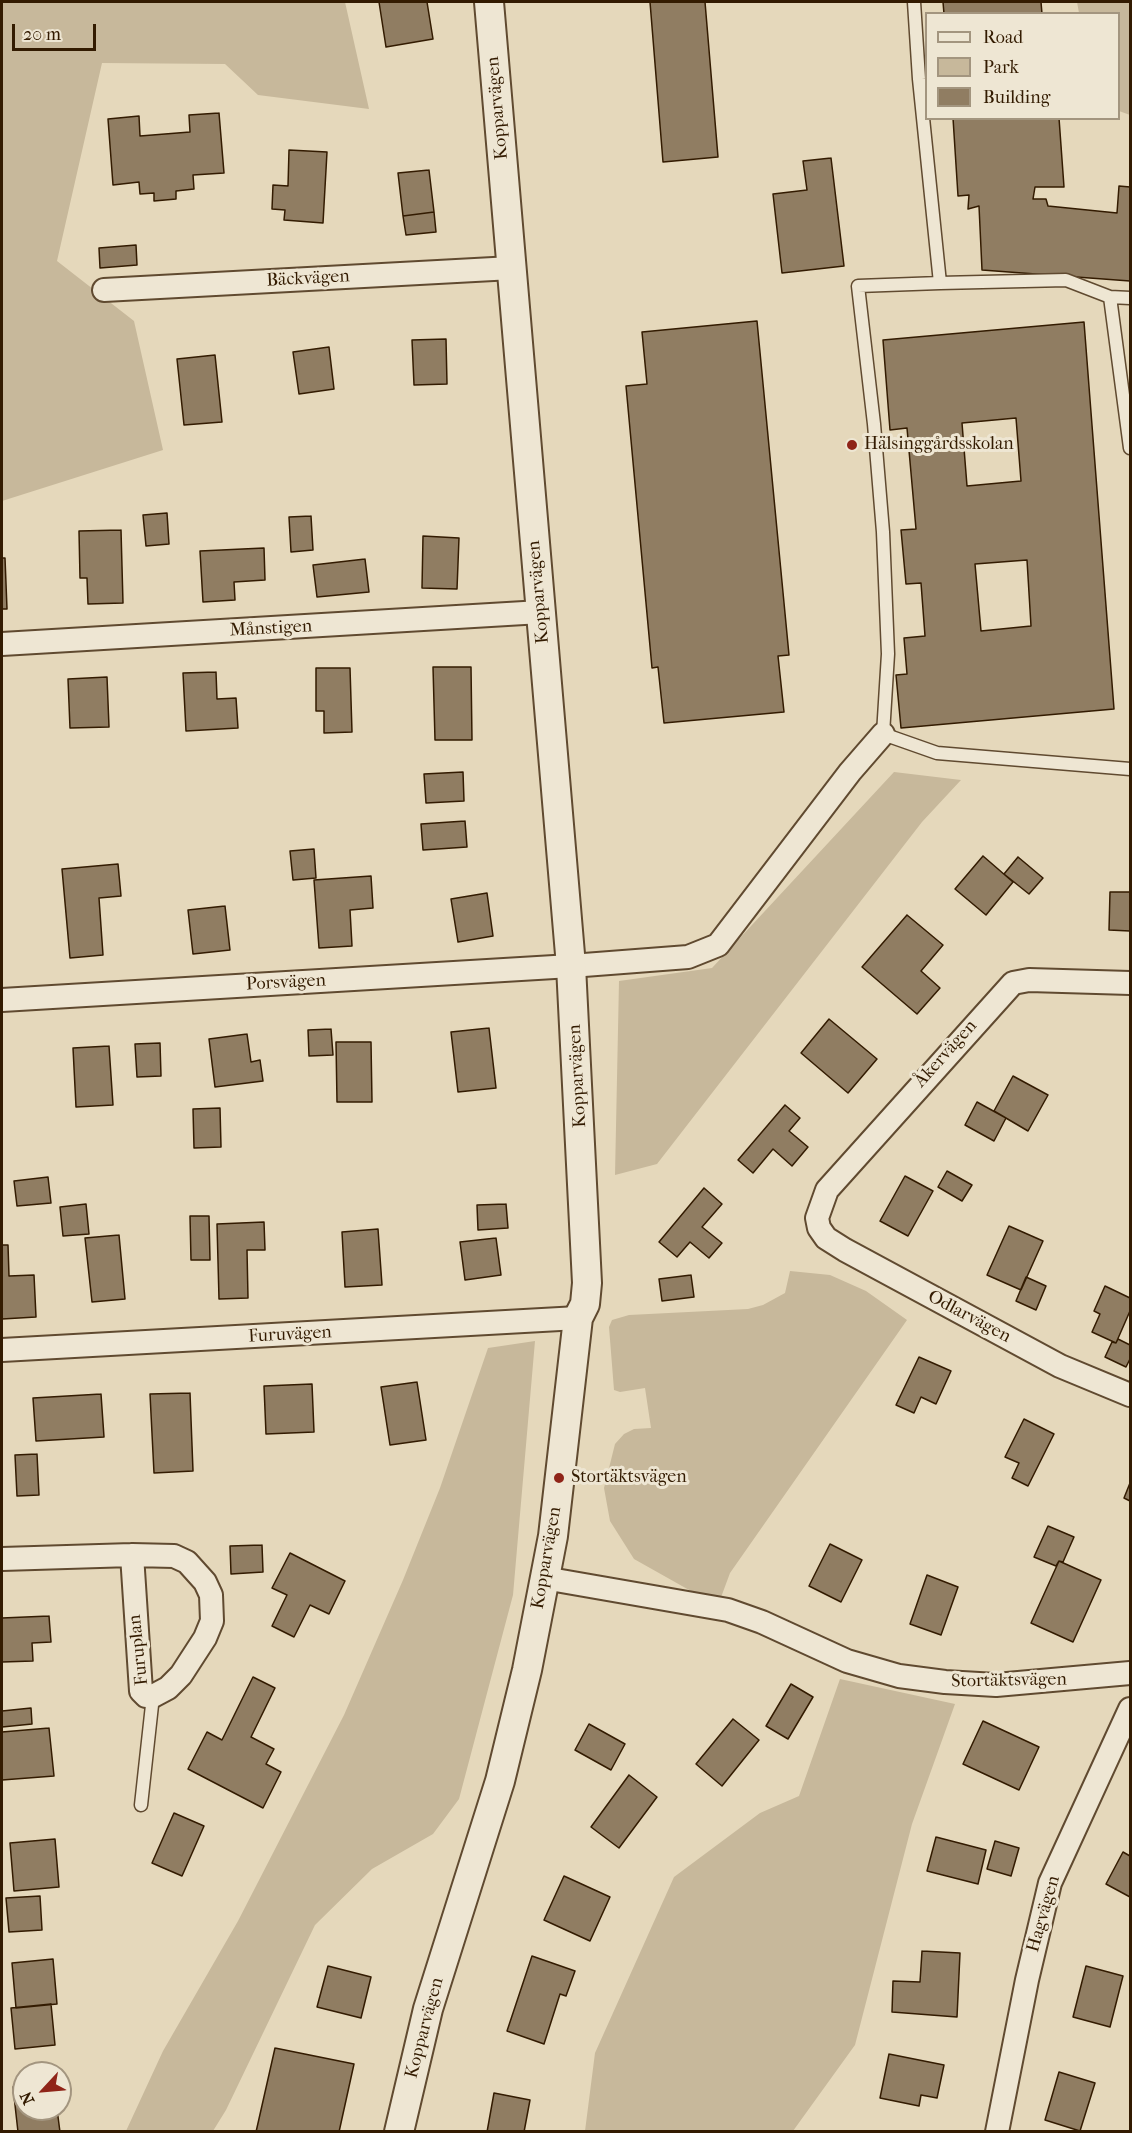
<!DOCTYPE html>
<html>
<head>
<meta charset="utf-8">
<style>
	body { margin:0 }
	#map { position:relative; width:1132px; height:2133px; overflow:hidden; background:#e5d8bb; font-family:"IM FELL French Canon",serif }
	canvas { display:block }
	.frame { position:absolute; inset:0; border:3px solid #331b01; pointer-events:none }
	.legend { position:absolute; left:925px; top:12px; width:195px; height:108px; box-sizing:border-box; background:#eee6d3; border:2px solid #a3957f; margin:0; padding:8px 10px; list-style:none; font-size:18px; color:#331b01 }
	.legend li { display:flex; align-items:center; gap:12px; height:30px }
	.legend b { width:30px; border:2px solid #a3957f }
	.north { position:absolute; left:12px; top:2061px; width:60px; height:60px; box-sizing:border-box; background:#eee6d3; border:2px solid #a3957f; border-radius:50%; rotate:244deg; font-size:16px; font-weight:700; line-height:24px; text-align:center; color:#331b01 }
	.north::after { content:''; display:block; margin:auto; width:21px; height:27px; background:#8f2418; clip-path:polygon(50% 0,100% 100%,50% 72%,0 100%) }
	.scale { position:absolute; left:12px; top:24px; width:84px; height:27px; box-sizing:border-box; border:3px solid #331b01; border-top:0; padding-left:8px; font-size:18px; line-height:21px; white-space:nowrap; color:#331b01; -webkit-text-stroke:4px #eee6d3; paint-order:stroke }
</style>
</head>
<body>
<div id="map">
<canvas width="1132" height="2133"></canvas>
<div class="frame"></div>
<ul class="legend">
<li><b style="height:8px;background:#eee6d3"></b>Road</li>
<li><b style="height:16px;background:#c7b89b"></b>Park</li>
<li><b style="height:16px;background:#907d62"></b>Building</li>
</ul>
<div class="north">N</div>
<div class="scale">20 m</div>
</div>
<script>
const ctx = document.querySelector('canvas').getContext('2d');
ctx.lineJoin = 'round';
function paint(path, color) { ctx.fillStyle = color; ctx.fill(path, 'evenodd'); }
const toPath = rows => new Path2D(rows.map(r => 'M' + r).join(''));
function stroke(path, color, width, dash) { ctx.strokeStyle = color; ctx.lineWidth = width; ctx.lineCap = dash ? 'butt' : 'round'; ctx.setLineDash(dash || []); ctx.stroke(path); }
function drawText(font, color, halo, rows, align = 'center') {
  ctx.font = font + ' "IM FELL French Canon",serif'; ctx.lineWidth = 6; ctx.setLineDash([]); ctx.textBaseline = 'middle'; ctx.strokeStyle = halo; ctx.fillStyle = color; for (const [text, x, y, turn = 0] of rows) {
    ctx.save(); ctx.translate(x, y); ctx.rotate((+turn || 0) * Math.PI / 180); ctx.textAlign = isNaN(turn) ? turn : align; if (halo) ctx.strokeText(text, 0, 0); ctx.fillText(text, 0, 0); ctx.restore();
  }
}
paint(toPath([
	[2,2,345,2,369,109,258,95,225,64,102,63,57,261,134,321,163,450,2,501],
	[1077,2,1130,2,1130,115,1119,111,1118,14,1079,13],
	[894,772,961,780,922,822,657,1164,615,1175,619,981,712,968],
	[790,1271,830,1275,866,1291,907,1320,730,1573,720,1600,698,1595,634,1559,610,1521,604,1488,615,1444,624,1434,634,1429,651,1428,645,1388,620,1392,614,1390,609,1327,612,1320,629,1315,748,1309,763,1305,785,1293],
	[535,1341,513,1595,459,1799,433,1834,372,1869,315,1925,226,2110,213,2131,126,2131,163,2051,238,1921,344,1715,403,1580,440,1488,488,1348],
	[840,1679,955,1704,912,1824,855,2045,793,2131,585,2131,595,2053,674,1877,760,1813,799,1796]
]), '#c7b89b');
const building = toPath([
	[379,2,427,2,433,39,386,47,379,2],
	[650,2,705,2,718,157,663,162,650,2],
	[943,2,1041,2,1042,14,944,14,943,2],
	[219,113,224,173,193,175,194,189,176,191,176,199,154,201,154,193,140,194,139,182,113,185,108,119,139,116,140,136,190,132,189,115,219,113],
	[953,118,1059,118,1064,187,1035,187,1033,199,1046,199,1048,206,1117,213,1119,186,1130,187,1130,281,982,270,979,206,968,209,969,195,958,196,953,118],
	[289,150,327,152,323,223,284,220,285,210,272,209,273,185,288,186,289,150],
	[831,158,844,266,782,273,773,194,807,190,803,161,831,158],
	[429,170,434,212,403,216,398,173,429,170],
	[434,212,436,232,406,235,403,216,434,212],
	[136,245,137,265,100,268,99,248,136,245],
	[757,321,789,655,778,656,784,712,664,723,658,667,652,668,626,386,647,384,642,332,757,321],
	[1084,322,1114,709,901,728,896,675,907,674,904,638,925,636,921,583,906,584,901,530,916,529,907,428,890,430,883,340,1084,322],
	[1016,418,1021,481,967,486,962,423,1016,418],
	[1027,560,1031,626,981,631,975,564,1027,560],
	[446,339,447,384,414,385,412,340,446,339],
	[329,347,334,389,299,394,293,352,329,347],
	[215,355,222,422,184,425,177,359,215,355],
	[167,513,169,544,146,546,143,515,167,513],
	[311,516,313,550,291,552,289,517,311,516],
	[121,530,123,603,88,604,87,578,80,578,79,531,121,530],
	[423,536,459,538,457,589,422,588,423,536],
	[264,548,265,580,234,582,235,600,203,602,200,551,264,548],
	[2,558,5,558,7,609,2,609,2,558],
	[365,559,369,592,317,597,313,565,365,559],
	[433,667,471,667,472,740,435,740,433,667],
	[316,668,350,668,352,732,324,733,324,711,316,711,316,668],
	[216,672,217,699,236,698,238,728,186,731,183,673,216,672],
	[107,677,109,727,70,728,68,679,107,677],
	[463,772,464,801,426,803,424,774,463,772],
	[465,821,467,847,423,850,421,824,465,821],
	[314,849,316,878,293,880,290,851,314,849],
	[983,856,1013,882,986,915,955,889,983,856],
	[1018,857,1043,878,1029,894,1004,874,1018,857],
	[118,864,121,896,99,898,103,955,70,958,62,869,118,864],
	[371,876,373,908,350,910,352,946,319,948,314,880,371,876],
	[1110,892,1130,892,1130,931,1109,930,1110,892],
	[487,893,493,936,458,942,451,899,487,893],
	[225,906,230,950,193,954,188,910,225,906],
	[907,915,943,945,921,971,940,988,917,1014,862,967,907,915],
	[829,1019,877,1059,848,1093,801,1053,829,1019],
	[489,1028,496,1088,458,1092,451,1032,489,1028],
	[331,1029,333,1055,309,1056,308,1030,331,1029],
	[247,1034,251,1062,260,1060,263,1081,215,1087,209,1039,247,1034],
	[336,1042,371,1042,372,1102,337,1102,336,1042],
	[160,1043,161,1076,137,1077,135,1044,160,1043],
	[109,1046,113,1105,76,1107,73,1048,109,1046],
	[1013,1076,1048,1095,1028,1131,994,1111,1013,1076],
	[977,1102,1006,1118,994,1141,965,1125,977,1102],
	[785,1105,800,1118,789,1131,808,1147,792,1166,773,1149,753,1173,738,1160,785,1105],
	[220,1108,221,1147,194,1148,193,1109,220,1108],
	[947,1171,972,1185,962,1201,938,1187,947,1171],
	[905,1176,933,1191,908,1236,880,1221,905,1176],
	[48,1177,51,1203,17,1206,14,1181,48,1177],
	[704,1188,722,1204,702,1227,722,1243,709,1258,690,1242,677,1257,659,1242,704,1188],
	[86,1204,89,1234,63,1236,60,1207,86,1204],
	[506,1204,508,1228,478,1230,477,1205,506,1204],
	[190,1216,209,1216,210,1260,191,1260,190,1216],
	[264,1222,265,1250,247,1250,248,1298,219,1299,217,1224,264,1222],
	[1009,1226,1043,1241,1021,1290,987,1275,1009,1226],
	[378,1229,382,1285,345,1287,342,1232,378,1229],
	[119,1235,125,1299,92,1302,85,1238,119,1235],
	[496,1238,501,1275,465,1280,460,1242,496,1238],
	[2,1245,8,1245,9,1276,34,1275,36,1317,2,1319,2,1245],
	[691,1275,694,1297,662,1301,659,1279,691,1275],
	[1026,1277,1046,1286,1036,1310,1016,1301,1026,1277],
	[1105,1286,1130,1298,1130,1311,1116,1343,1092,1332,1100,1314,1094,1311,1105,1286],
	[1118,1339,1130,1345,1130,1359,1126,1367,1105,1357,1112,1342,1116,1343,1118,1339],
	[919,1357,951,1371,936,1404,921,1397,914,1413,896,1405,919,1357],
	[417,1382,426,1440,390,1445,381,1387,417,1382],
	[312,1384,314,1432,266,1434,264,1386,312,1384],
	[190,1393,193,1471,154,1473,150,1394,190,1393],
	[101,1394,104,1437,36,1441,33,1398,101,1394],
	[1024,1419,1054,1434,1028,1486,1012,1478,1019,1463,1005,1457,1024,1419],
	[37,1454,39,1495,17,1496,15,1455,37,1454],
	[1130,1483,1130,1501,1124,1498,1130,1483],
	[1048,1526,1074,1537,1063,1562,1059,1561,1056,1566,1034,1557,1048,1526],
	[830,1544,862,1560,841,1602,809,1586,830,1544],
	[262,1545,263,1572,231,1574,230,1546,262,1545],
	[290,1553,345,1581,329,1614,310,1605,294,1637,272,1626,287,1595,272,1588,290,1553],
	[1059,1561,1101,1580,1073,1642,1031,1623,1059,1561],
	[927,1575,958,1587,941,1635,910,1624,927,1575],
	[49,1616,51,1642,32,1643,33,1661,2,1662,2,1618,49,1616],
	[253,1677,275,1688,251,1737,274,1749,266,1764,281,1772,263,1808,188,1769,207,1732,222,1740,253,1677],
	[791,1684,813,1697,788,1739,766,1726,791,1684],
	[31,1708,32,1724,2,1727,2,1711,31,1708],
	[733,1719,759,1740,722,1786,696,1764,733,1719],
	[983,1721,1039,1747,1019,1790,963,1764,983,1721],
	[589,1724,625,1744,611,1770,575,1750,589,1724],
	[49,1728,54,1776,2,1780,2,1732,49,1728],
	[629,1775,657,1797,619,1848,591,1827,629,1775],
	[174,1813,204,1826,182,1876,152,1863,174,1813],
	[936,1837,986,1850,978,1884,927,1871,936,1837],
	[55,1839,59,1887,14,1891,10,1843,55,1839],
	[995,1841,1019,1848,1011,1876,987,1869,995,1841],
	[1123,1852,1130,1856,1130,1897,1106,1884,1123,1852],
	[564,1876,610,1897,590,1941,544,1920,564,1876],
	[40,1896,42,1930,9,1932,6,1898,40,1896],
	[922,1951,960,1953,957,2017,892,2012,893,1981,920,1982,922,1951],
	[532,1956,575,1971,566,1996,560,1994,544,2044,507,2031,532,1956],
	[53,1959,57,2004,16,2008,12,1963,53,1959],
	[328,1966,371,1977,361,2018,317,2007,328,1966],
	[1086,1966,1123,1976,1110,2027,1073,2017,1086,1966],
	[51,2004,55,2045,15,2049,11,2008,51,2004],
	[275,2048,354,2064,339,2132,256,2132,275,2048],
	[889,2054,944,2065,937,2098,921,2095,919,2106,880,2098,889,2054],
	[1059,2072,1095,2083,1080,2131,1045,2120,1059,2072],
	[24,2086,24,2109,57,2109,60,2132,18,2132,13,2087,24,2086],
	[494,2093,530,2100,524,2132,487,2132,494,2093]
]);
paint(building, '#907d62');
stroke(building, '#331b01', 1.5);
const service = toPath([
	[914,2,919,79,940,283,1066,280,1110,297,1130,298],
	[940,283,858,286,874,424,883,532,888,654,883,734,937,753,1130,769],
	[1110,297,1130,448],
	[141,1805,153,1696]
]);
const minor = toPath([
	[104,290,512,268],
	[2,644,541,612],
	[1130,983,1029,980,1013,983,827,1190,817,1218,819,1228,826,1238,845,1250,1060,1366,1130,1395],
	[2,1000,571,966,688,957,718,945,850,772,883,734],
	[2,1350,578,1318],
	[2,1559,132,1555,174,1556,187,1562,205,1582,211,1595,212,1621,205,1638,181,1675,168,1688,153,1696,146,1696,141,1691,132,1555],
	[544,1578,728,1610,762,1622,847,1661,899,1676,945,1682,996,1685,1130,1673],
	[997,2132,1027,1980,1050,1883,1130,1709]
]);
const tertiary = toPath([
	[399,2132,428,2009,500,1781,527,1670,553,1536,578,1318,585,1304,587,1283,571,966,489,2]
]);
stroke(service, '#604a30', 15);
stroke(minor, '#604a30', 26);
stroke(tertiary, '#604a30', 32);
stroke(service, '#eee6d3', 12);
stroke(minor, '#eee6d3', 22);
stroke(tertiary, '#eee6d3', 28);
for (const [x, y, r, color] of [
	[852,445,6,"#8f2418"],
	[559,1478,6,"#8f2418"]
]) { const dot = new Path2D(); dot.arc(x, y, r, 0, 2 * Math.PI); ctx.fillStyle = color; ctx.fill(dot); stroke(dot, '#eee6d3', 2); }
drawText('18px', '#331b01', '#eee6d3', [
	["Kopparvägen",498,108,-95],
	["Bäckvägen",308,279,-3],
	["Kopparvägen",539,592,-95],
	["Månstigen",271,629,-3],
	["Porsvägen",286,983,-3],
	["Åkervägen",946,1054,-48],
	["Kopparvägen",578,1076,-93],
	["Odlarvägen",969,1317,28],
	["Furuvägen",290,1335,-3],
	["Kopparvägen",547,1558,-80],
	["Furuplan",139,1650,-96],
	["Stortäktsvägen",1009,1681,-1],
	["Hagvägen",1044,1914,-74],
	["Kopparvägen",425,2028,-75]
]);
drawText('18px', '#331b01', '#eee6d3', [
	["Hälsinggårdsskolan",864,445],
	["Stortäktsvägen",571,1478]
], 'left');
</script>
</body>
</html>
